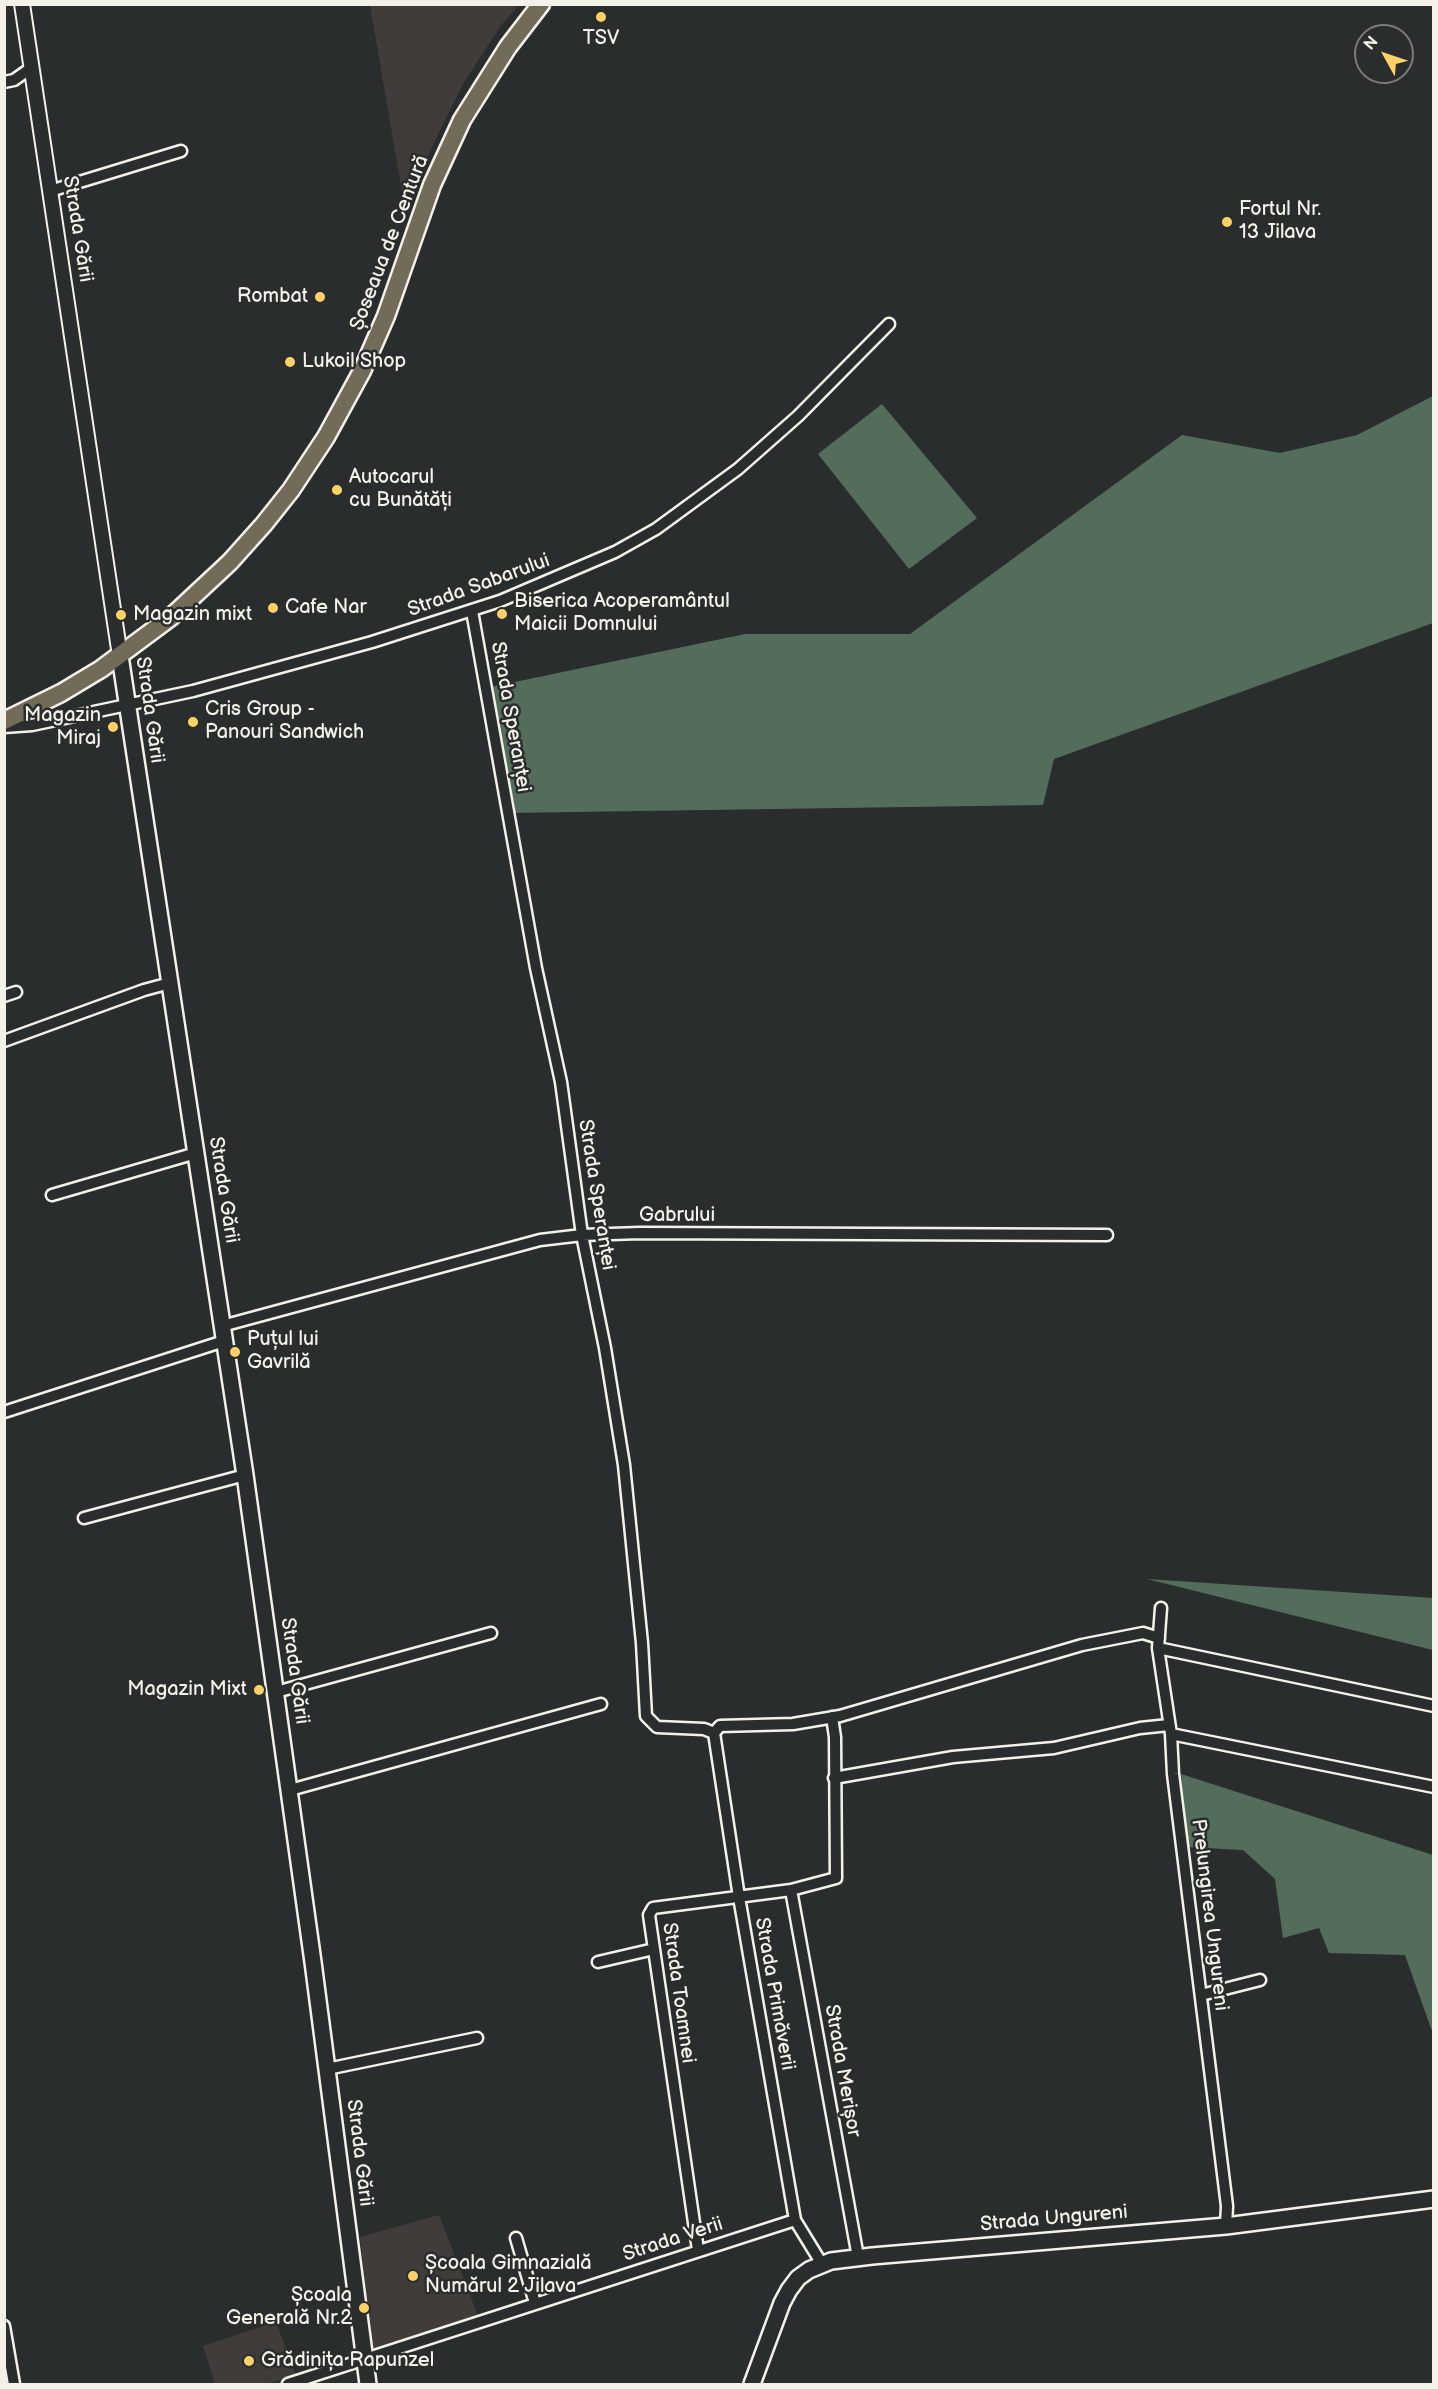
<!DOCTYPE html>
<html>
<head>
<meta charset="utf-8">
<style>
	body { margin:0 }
	#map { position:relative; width:1438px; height:2389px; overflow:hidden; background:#2a2d2e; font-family:"Balsamiq Sans",sans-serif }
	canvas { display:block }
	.frame { position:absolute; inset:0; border:6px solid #f4f1e8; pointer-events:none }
	.north { position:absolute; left:1354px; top:24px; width:60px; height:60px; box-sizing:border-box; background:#2a2d2e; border:2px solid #7b7b78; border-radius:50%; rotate:310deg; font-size:16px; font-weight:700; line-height:24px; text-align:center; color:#f4f1e8 }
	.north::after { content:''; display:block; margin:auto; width:21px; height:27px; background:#ffd166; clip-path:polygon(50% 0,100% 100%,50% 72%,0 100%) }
</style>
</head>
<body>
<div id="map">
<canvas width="1438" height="2389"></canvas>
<div class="frame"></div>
<div class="north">N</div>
</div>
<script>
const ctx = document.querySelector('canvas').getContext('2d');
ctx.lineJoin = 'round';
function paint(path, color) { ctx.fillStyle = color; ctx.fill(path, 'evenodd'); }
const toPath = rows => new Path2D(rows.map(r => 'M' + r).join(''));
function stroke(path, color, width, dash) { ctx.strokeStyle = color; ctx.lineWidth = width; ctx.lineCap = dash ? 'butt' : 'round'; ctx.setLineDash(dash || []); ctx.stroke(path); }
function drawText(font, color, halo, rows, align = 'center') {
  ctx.font = font + ' "Balsamiq Sans",sans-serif'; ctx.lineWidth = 5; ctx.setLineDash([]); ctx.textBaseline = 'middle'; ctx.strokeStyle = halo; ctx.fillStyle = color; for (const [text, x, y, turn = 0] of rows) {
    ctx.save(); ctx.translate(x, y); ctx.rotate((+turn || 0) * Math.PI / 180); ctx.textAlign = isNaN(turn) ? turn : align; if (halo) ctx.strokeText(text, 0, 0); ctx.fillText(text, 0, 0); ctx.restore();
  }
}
paint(toPath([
	[370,5,519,5,502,24,464,82,404,204],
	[439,2215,478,2316,371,2352,360,2237],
	[276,2322,296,2375,267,2384,215,2384,203,2346]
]), '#3f3c3a');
paint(toPath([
	[1433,396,1433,623,1054,759,1043,805,506,813,481,689,745,634,910,634,1182,435,1280,453,1357,435],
	[882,404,977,518,909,569,818,454],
	[1147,1579,1433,1598,1433,1650],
	[1181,1774,1433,1855,1433,2034,1405,1955,1329,1953,1319,1928,1283,1938,1275,1879,1243,1850,1187,1847]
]), '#546d5b');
const minor = toPath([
	[4,82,14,80,31,68],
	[50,191,181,151],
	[472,611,536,968,561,1082,582,1235,605,1348,624,1465,642,1643,646,1716,657,1727,704,1729,714,1733],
	[4,727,32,725,193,691,372,642,500,601,615,552,656,529,738,469,798,416,889,324],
	[4,996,16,992],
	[4,1041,144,990,170,983],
	[52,1195,196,1153],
	[222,1326,540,1240,582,1235,640,1233,1107,1235],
	[4,1412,224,1341],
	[84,1518,245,1475],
	[1161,1608,1158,1648,1171,1734,1173,1774,1227,2206,1226,2226],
	[1158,1648,1434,1706],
	[276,1692,491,1633],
	[1171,1734,1434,1787],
	[834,1778,953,1757,1054,1748,1140,1728,1169,1725],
	[290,1790,601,1704],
	[791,1890,858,2257],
	[598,1962,654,1949],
	[1201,1995,1260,1980],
	[327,2069,477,2038],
	[516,2238,535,2303],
	[698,2250,649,1915,653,1908,791,1890,836,1878,835,1737,832,1717],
	[822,2264,795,2220,739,1897,714,1733,720,1726,793,1724,840,1716,1082,1645,1143,1633,1159,1638],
	[4,2326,14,2384],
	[288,2384,795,2220]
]);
const tertiary = toPath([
	[22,4,120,656]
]);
const secondary = toPath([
	[120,656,245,1475,313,1962,368,2384],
	[752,2384,782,2303,789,2290,798,2278,809,2270,831,2261,872,2256,1226,2226,1434,2199]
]);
const primary = toPath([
	[4,721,61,693,101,669,171,617,230,562,264,524,291,490,326,437,362,371,386,316,432,185,462,120,508,47,541,4]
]);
stroke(minor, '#f4f1e8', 15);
stroke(tertiary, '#f4f1e8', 18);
stroke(secondary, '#f4f1e8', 20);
stroke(primary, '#f4f1e8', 21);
stroke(minor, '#2a2d2e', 10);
stroke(tertiary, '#2a2d2e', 14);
stroke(secondary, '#2a2d2e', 15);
stroke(primary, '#736b5a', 16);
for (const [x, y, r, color] of [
	[601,17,6,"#ffd166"],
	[1227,222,6,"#ffd166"],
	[320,297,6,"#ffd166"],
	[290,362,6,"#ffd166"],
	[337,490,6,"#ffd166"],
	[273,608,6,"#ffd166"],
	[502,614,6,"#ffd166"],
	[121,615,6,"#ffd166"],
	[193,722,6,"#ffd166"],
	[113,727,6,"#ffd166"],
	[235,1352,6,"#ffd166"],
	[259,1690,6,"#ffd166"],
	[413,2276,6,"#ffd166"],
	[364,2308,6,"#ffd166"],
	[249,2361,6,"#ffd166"]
]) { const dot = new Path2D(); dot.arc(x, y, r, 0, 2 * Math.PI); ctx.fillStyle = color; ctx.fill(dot); stroke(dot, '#2a2d2e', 2); }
drawText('20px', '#f4f1e8', '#2a2d2e', [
	["TSV",601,39,"center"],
	["Fortul Nr.",1239,210],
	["13 Jilava",1239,233],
	["Rombat",308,297,"right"],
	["Lukoil Shop",302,362],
	["Autocarul",349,478],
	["cu Bunătăți",349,501],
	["Biserica Acoperamântul",514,602],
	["Maicii Domnului",514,625],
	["Cafe Nar",285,608],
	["Magazin mixt",133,615],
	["Cris Group -",205,710],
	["Panouri Sandwich",205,733],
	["Magazin",101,716,"right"],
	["Miraj",101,739,"right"],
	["Puțul lui",247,1340],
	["Gavrilă",247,1363],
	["Magazin Mixt",247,1690,"right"],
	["Școala Gimnazială",425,2264],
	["Numărul 2 Jilava",425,2287],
	["Școala",352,2296,"right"],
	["Generală Nr.2",352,2319,"right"],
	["Grădinița Rapunzel",261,2361]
], 'left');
drawText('20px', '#f4f1e8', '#2a2d2e', [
	["Strada Gării",77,229,81],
	["Șoseaua de Centură",390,243,-69],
	["Strada Sabarului",479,586,-20],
	["Strada Gării",149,710,82],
	["Strada Speranței",510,717,80],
	["Strada Gării",223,1190,81],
	["Strada Speranței",596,1195,81],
	["Gabrului",677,1216],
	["Strada Gării",294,1671,82],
	["Prelungirea Ungureni",1209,1915,83],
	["Strada Toamnei",678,1993,82],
	["Strada Primăverii",774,1994,80],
	["Strada Merișor",842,2071,80],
	["Strada Gării",359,2153,83],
	["Strada Ungureni",1054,2219,-5],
	["Strada Verii",673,2240,-18]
]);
</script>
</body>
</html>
